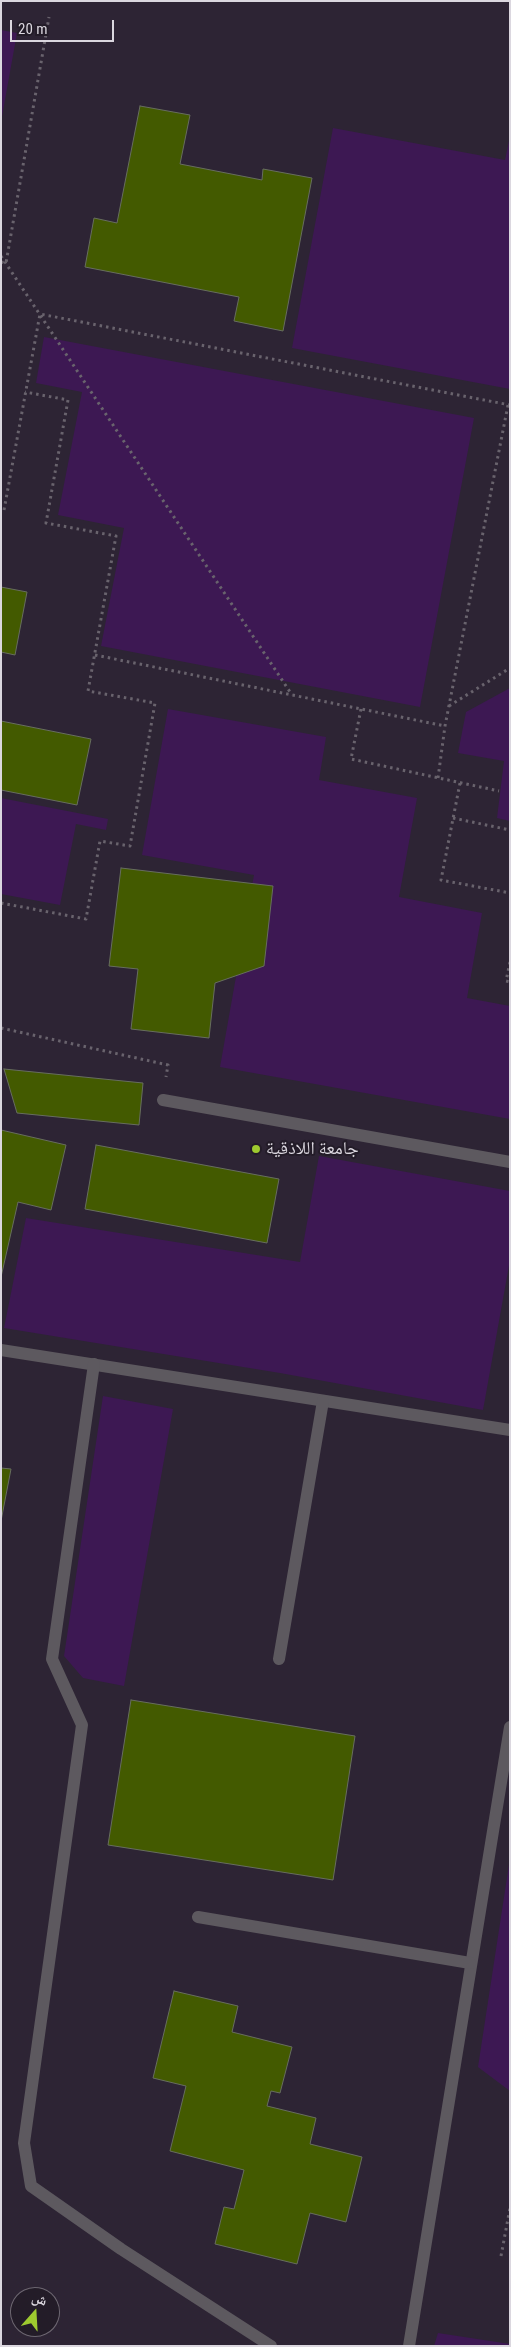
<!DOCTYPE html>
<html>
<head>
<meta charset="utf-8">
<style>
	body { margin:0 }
	#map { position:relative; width:511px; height:2347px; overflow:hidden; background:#231c28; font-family:"Roboto Condensed","Noto Naskh Arabic",sans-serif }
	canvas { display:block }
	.frame { position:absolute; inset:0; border:2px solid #dbd7df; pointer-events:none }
	.north { position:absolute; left:10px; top:2287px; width:50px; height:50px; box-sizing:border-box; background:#231c28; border:1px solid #6d6771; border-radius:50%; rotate:19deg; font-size:14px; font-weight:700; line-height:20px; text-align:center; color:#dbd7df }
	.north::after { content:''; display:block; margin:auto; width:18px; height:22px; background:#9eca2f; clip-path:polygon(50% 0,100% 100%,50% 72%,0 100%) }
	.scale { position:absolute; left:10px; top:20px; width:104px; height:22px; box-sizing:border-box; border:2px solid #dbd7df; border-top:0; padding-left:6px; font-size:15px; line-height:18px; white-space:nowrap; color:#dbd7df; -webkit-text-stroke:4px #231c28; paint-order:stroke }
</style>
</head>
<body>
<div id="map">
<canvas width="511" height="2347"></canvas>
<div class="frame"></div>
<div class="north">ش</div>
<div class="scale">20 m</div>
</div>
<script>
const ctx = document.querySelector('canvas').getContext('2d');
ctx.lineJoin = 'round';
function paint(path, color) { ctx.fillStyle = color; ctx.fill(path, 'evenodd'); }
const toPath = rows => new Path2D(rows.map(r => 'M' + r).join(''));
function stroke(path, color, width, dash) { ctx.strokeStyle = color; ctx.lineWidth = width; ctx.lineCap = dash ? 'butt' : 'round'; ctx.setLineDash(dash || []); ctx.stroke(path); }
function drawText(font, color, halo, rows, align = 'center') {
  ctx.font = font + ' "Roboto Condensed","Noto Naskh Arabic",sans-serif'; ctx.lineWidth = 4; ctx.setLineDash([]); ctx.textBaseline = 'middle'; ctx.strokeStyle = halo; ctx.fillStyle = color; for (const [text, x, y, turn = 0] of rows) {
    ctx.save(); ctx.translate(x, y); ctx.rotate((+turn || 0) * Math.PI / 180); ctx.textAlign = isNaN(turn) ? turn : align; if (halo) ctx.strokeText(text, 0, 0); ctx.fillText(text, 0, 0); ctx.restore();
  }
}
paint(toPath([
	[1,1,510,1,510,2346,1,2346],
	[20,2297,50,2297,50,2327,20,2327]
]), '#2d2434');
paint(toPath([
	[1,30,17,33,1,122],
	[333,128,505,160,510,136,510,389,292,348],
	[44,337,474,418,420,707,101,646,124,528,58,515,82,392,36,383],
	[510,688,510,821,497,818,504,761,458,753,466,712],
	[168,709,326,737,319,780,417,798,399,897,482,913,467,998,510,1006,510,1119,220,1067,254,875,142,855],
	[1,798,108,819,106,830,76,824,60,905,1,894],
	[319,1156,510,1191,510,1260,483,1410,280,1373,4,1328,26,1218,300,1262],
	[103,1396,173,1409,124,1686,83,1678,64,1656],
	[510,1858,510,2091,478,2067],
	[438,2333,510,2344,510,2346,434,2346]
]), '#3d1853');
const building = toPath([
	[140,106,190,115,180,164,262,180,263,169,312,178,283,331,234,321,239,297,85,267,94,218,117,223,140,106],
	[1,587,27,592,15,655,1,652,1,587],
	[1,721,91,739,77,805,1,790,1,721],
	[121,868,273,886,264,966,215,983,209,1038,131,1029,138,969,109,966,121,868],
	[4,1069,143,1083,139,1125,17,1113,4,1069],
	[1,1130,66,1145,51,1210,18,1202,1,1277,1,1130],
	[96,1145,279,1179,267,1243,85,1209,96,1145],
	[1,1468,11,1469,1,1521,1,1468],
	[131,1700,355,1736,333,1880,108,1845,131,1700],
	[174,1991,238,2006,232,2032,292,2047,280,2093,271,2091,267,2106,316,2118,310,2144,362,2157,346,2222,310,2213,297,2264,215,2244,224,2207,234,2209,244,2170,170,2151,186,2086,153,2078,174,1991]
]);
paint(building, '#435a00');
stroke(building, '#676d5f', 1);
stroke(toPath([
	[1,256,292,695],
	[1,262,6,263,49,17],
	[4,510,40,314,510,405],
	[95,655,445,726],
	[449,706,510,668],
	[361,709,351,759,499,791],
	[438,778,445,726,508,405],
	[460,783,441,880,510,893],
	[453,818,510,830],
	[1,903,86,919,100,841,130,846,155,703,88,691,116,536,46,523,68,400,25,392],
	[510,962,506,981,510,982],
	[1,1028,168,1065,166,1077],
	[501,2256,510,2208]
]), '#69636d', 3, [2.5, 4]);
stroke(toPath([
	[163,1100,510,1162],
	[1,1350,510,1430],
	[409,2346,510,1727]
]), '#5d595f', 12);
stroke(toPath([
	[94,1364,52,1659,82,1725,24,2143,31,2186,121,2249,271,2346],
	[279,1659,323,1401],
	[198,1917,470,1963]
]), '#5d595f', 12);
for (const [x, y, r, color] of [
	[256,1149,5,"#9eca2f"]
]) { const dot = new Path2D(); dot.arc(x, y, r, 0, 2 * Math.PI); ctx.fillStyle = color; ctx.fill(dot); stroke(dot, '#231c28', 2); }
drawText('18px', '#dbd7df', '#231c28', [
	["جامعة اللاذقية",266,1149]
], 'left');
</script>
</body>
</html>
